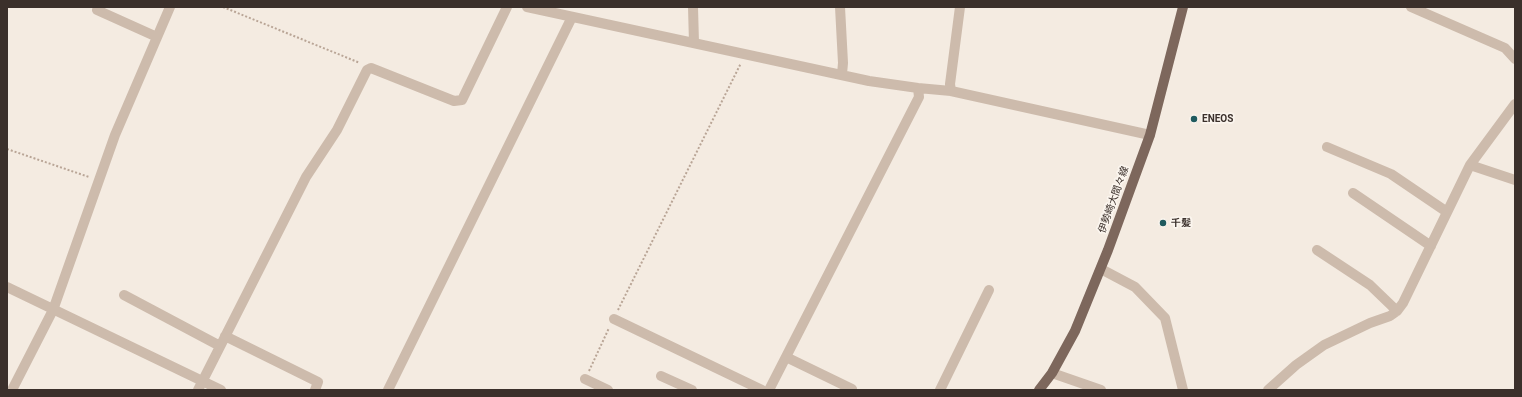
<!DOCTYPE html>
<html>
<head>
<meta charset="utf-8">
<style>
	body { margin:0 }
	#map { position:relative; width:1522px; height:397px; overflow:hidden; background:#f4ebe1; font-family:Roboto,sans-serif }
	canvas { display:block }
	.frame { position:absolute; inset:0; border:8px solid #3b302b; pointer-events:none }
</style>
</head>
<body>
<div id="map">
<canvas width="1522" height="397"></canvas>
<div class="frame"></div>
</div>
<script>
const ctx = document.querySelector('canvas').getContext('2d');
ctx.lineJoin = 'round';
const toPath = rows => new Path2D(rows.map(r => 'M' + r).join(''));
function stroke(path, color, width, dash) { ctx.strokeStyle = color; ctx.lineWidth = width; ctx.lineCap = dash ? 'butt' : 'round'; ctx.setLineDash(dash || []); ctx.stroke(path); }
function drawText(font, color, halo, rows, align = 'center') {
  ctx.font = font + ' Roboto,"Noto Sans JP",sans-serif'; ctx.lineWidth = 3.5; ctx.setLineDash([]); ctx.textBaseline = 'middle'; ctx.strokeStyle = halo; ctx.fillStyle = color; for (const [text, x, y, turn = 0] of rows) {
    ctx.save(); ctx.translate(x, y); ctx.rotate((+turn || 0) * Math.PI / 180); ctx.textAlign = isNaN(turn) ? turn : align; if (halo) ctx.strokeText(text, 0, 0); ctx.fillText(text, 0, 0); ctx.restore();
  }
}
stroke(toPath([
	[223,7,360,63],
	[7,149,89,177],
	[618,310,741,63],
	[589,371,609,328]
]), '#b9a596', 2, [2, 2]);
stroke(toPath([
	[527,7,869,81,918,88,951,91,1150,135],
	[693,7,694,43],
	[840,7,843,63,842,74],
	[1411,7,1505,48,1515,59],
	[97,10,157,37],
	[951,91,950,84,960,7],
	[1327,147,1391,174,1447,212],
	[1470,165,1515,180],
	[1353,193,1431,246],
	[1317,250,1370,285,1397,311],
	[1101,269,1135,287,1165,318,1183,390],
	[7,287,221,390],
	[124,295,220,346],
	[614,319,762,390],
	[225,336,318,382,315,390],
	[786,357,852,389],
	[1052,373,1101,390],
	[661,376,692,390],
	[585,379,608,390],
	[12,390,53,310,115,135,170,7],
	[198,390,306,177,337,130,367,70,371,68,454,101,462,100,507,7],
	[388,390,572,17],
	[769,390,919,97,918,88],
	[940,390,989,290],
	[1268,390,1296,365,1324,345,1370,323,1390,316,1397,311,1403,303,1470,165,1515,104]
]), '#cdbbac', 10);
stroke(toPath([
	[1039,390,1052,373,1075,331,1108,250,1150,135,1183,7]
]), '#7d675c', 10);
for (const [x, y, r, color] of [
	[1194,119,4,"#1f5a5e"],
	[1163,223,4,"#1f5a5e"]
]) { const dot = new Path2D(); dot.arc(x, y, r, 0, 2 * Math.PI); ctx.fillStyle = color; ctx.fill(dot); stroke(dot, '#fbf5ee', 1.5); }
drawText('bold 10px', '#3b302b', '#fbf5ee', [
	["ENEOS",1202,119],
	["千髪",1171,223]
], 'left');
drawText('10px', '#3b302b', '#fbf5ee', [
	["伊勢崎大間々線",1114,200,-70]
]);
</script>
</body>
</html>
